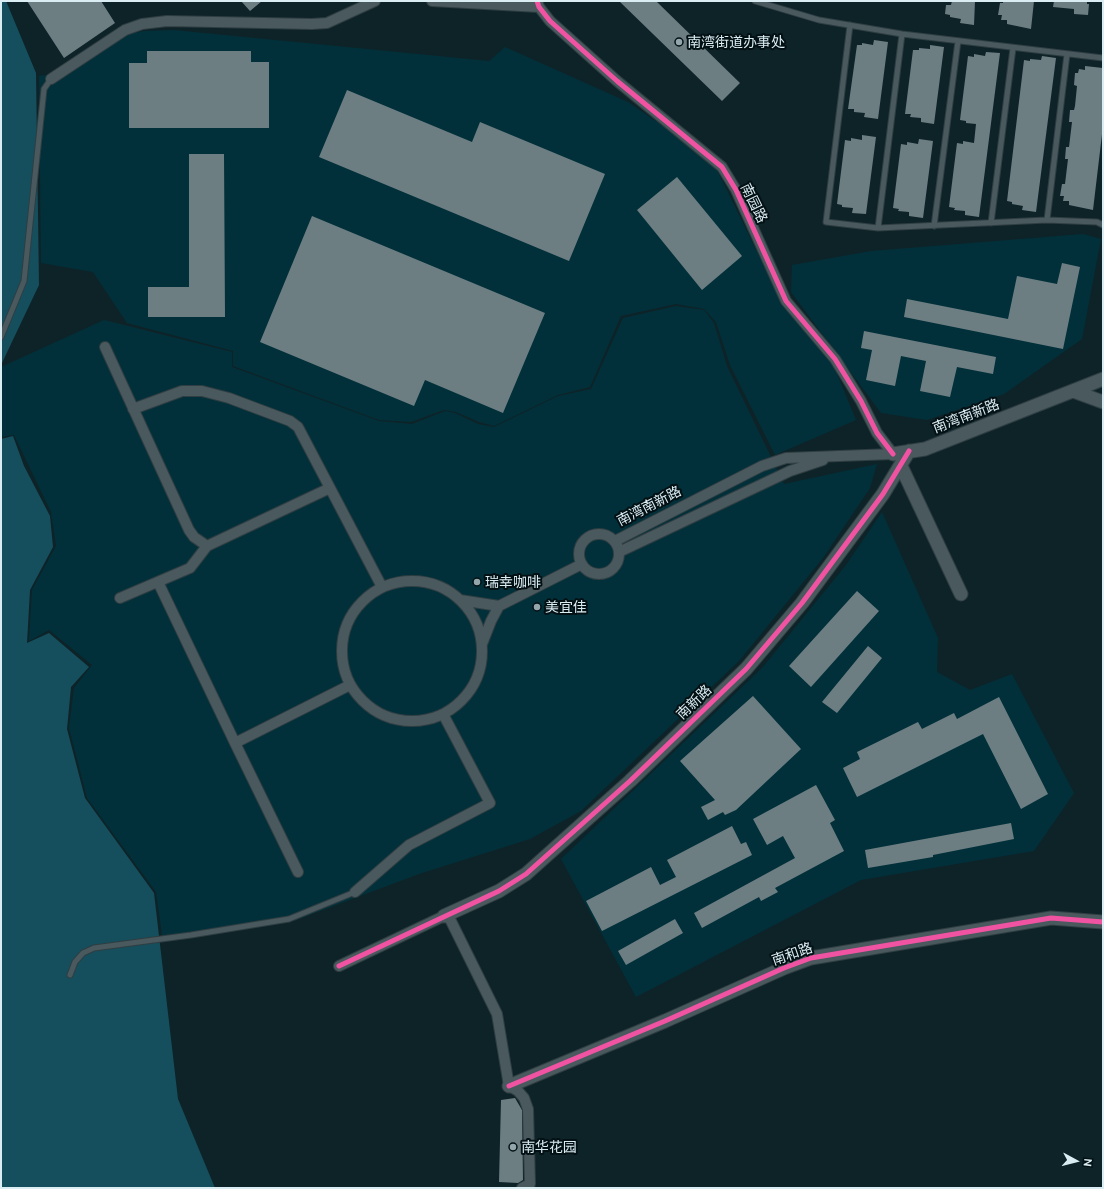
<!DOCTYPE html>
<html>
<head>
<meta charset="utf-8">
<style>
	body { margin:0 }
	#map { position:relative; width:1104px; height:1189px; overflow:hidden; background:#0e2328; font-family:Ubuntu,sans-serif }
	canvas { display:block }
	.frame { position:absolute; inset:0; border:2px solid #daedf3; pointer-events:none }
	.north { position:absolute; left:1056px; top:1141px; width:40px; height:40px; -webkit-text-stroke:3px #031014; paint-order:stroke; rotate:97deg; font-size:11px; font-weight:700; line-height:16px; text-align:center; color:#daedf3 }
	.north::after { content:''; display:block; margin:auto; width:14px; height:18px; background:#daedf3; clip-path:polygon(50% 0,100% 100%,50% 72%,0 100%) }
</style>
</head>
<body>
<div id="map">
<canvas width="1104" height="1189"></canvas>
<div class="frame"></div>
<div class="north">N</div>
</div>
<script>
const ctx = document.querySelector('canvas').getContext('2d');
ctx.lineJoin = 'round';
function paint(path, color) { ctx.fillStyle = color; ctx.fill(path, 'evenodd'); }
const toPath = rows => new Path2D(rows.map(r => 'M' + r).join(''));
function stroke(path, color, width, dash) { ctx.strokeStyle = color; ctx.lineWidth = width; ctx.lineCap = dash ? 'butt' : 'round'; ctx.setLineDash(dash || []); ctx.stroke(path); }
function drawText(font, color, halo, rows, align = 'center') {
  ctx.font = font + ' Ubuntu,"Noto Sans SC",sans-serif'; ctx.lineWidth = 4; ctx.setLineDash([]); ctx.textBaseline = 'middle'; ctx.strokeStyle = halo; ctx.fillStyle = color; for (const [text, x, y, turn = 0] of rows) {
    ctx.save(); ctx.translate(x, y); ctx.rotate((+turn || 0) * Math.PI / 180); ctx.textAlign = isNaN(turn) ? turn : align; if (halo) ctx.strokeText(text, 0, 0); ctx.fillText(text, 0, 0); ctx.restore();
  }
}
paint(toPath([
	[174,30,489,61,505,47,628,102,663,126,717,170,783,305,833,364,856,420,775,455,730,365,716,322,704,309,676,304,621,316,590,387,558,395,494,426,479,422,456,412,444,410,411,422,379,420,233,366,233,351,127,323,93,272,41,263,39,76,72,71,128,34,144,31],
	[1083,234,1101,239,1082,339,1004,394,927,420,881,413,791,292,792,265,871,251],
	[676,306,704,310,714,323,727,366,784,484,877,464,870,488,823,558,739,661,581,811,530,839,419,874,291,922,163,942,156,892,87,798,69,728,74,688,92,665,49,630,29,641,32,590,56,546,51,512,14,435,1,437,1,367,104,320,232,352,232,367,379,421,412,424,445,411,455,413,478,424,494,427,558,396,591,389,623,318],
	[882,512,938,638,937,672,970,690,1012,674,1074,793,1034,851,861,880,636,997,561,859,763,667,846,565]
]), '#02303a');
paint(toPath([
	[1,1,6,1,36,73,39,285,1,365],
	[13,436,24,466,50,516,53,547,30,590,27,643,49,633,89,667,71,687,67,729,85,798,154,893,178,1099,215,1188,1,1188,1,439]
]), '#154f5d');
paint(toPath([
	[27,1,101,1,115,23,64,58],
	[241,1,262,1,250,11],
	[619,1,656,1,740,83,722,101],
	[952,1,975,1,974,25,960,23,961,19,950,17,950,15,945,14,946,5,951,5],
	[1003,1,1034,1,1031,29,1007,24,1007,20,1001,20,1002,15,998,15,1000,3,1003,3],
	[1054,1,1087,1,1087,4,1089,4,1088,15,1074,14,1074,9,1053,7],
	[874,40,888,42,878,119,864,117,865,113,854,112,854,109,848,109,857,45,862,45,862,43,873,45],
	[930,45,944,47,934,124,921,122,921,118,910,117,911,114,905,114,913,50,919,50,919,48,930,49],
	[147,51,251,51,251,62,269,62,269,128,129,128,129,63,147,63],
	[986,52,1000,53,979,217,965,215,965,211,954,210,955,208,949,207,957,143,963,144,963,141,974,143,976,124,966,123,966,121,960,120,968,56,974,57,974,54,985,56],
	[1042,56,1056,58,1036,212,1022,210,1023,206,1012,204,1012,202,1007,201,1024,60,1030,61,1030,59,1041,60],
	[1085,66,1103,68,1103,126,1093,210,1069,205,1069,201,1063,201,1064,196,1060,196,1062,184,1065,184,1068,159,1065,159,1066,147,1069,147,1072,122,1069,122,1070,110,1074,110,1075,106,1077,86,1074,85,1075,73,1078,73,1079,69,1085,70],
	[347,90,472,142,480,122,605,174,569,261,319,157],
	[862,135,876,137,866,214,852,213,853,208,842,207,842,205,837,204,845,140,851,141,851,138,862,140],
	[919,139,933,141,923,218,909,216,909,212,898,211,899,209,893,208,901,144,907,145,907,142,918,144],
	[189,154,224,154,225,317,148,317,148,287,189,287],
	[677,177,742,256,702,290,637,210],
	[312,216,545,313,503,413,425,380,414,406,260,342],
	[1062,263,1080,267,1063,349,904,317,907,299,1008,319,1017,276,1057,284],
	[864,331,996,357,993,374,957,367,950,397,920,391,926,361,901,356,895,386,866,380,872,350,861,348],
	[857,591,879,611,811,687,789,666],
	[868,646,882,658,837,713,822,702],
	[753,696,801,749,736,810,725,815,723,812,708,820,701,807,715,800,680,761],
	[999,697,1048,794,1021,809,983,734,857,797,843,768,860,759,857,752,918,722,922,729,954,713,957,719],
	[816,785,835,820,830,823,844,851,775,888,778,892,761,901,759,897,702,928,694,913,795,858,783,836,767,845,753,819],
	[1011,823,1014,839,933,855,933,857,868,868,865,850],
	[732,826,741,844,746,842,752,855,602,931,586,901,651,867,660,885,676,877,667,860],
	[675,919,683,933,626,965,618,951],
	[515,1098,522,1110,523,1180,518,1183,499,1182,501,1100]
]), '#6d7e82');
const service = toPath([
	[755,1,819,20,902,34,1103,58],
	[850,25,826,222,878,228,1047,220,1097,222,1103,225],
	[1047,220,1067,54],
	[991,223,1013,48],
	[934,226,958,41],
	[878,228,902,34],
	[1,337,24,281,44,89,51,79],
	[70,975,75,962,83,953,94,948,191,935,289,919,355,892]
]);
const minor = toPath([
	[432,1,539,7],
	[537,1,539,7,550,21,617,81,722,167,736,190,786,301,835,359,861,401,877,433,893,454],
	[51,79,125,30,142,24,167,21,312,24,327,23,375,1],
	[105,347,189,530,194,537,207,546],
	[133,409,182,391,202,391,229,398,290,421,298,427,382,587],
	'579 554a20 20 0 1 1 40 0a20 20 0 1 1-40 0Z',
	[615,541,762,466,786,458,893,454],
	[619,552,790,471,823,460],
	'342 651a70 70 0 1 1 140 0a70 70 0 1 1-140 0Z',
	[158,582,235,743,298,872],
	[120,598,190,568,207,546,330,488],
	[460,600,499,606,582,564],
	[482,644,491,621,499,606],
	[235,743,350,685],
	[355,892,409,845,490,803,443,714],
	[448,915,497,1014,509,1086,518,1091,524,1098,528,1109,530,1184,522,1188],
	[339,966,444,916]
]);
const tertiary = toPath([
	[1073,391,1103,402],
	[893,454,925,449,1103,379],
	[901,466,961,594],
	[444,916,499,891,526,874,630,781,746,669,802,603,883,494,909,451],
	[509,1086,665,1021,784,968,811,958,1051,918,1103,922]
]);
stroke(service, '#2f3e42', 7);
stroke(minor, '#2f3e42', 12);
stroke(tertiary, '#2f3e42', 15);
stroke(service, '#4a595d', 5);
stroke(minor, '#4a595d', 10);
stroke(tertiary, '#4a595d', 13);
stroke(toPath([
	[537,1,539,7,550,21,617,81,722,167,736,190,786,301,835,359,861,401,877,433,893,454],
	[339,966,499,891,526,874,630,781,746,669,802,603,883,494,909,451],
	[509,1086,665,1021,784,968,811,958,1051,918,1103,922]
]), '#f153a3', 5);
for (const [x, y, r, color] of [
	[679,42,4,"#93a6ac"],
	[477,582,4,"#93a6ac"],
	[537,607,4,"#93a6ac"],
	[513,1147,4,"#93a6ac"]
]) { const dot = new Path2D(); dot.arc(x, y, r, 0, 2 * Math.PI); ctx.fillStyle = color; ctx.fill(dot); stroke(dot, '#031014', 1.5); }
drawText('14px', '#daedf3', '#031014', [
	["南湾街道办事处",687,42],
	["瑞幸咖啡",485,582],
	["美宜佳",545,607],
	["南华花园",521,1147]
], 'left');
drawText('14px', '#daedf3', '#031014', [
	["南园路",754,203,64],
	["南湾南新路",966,416,-21],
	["南湾南新路",649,506,-27],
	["南新路",694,702,-44],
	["南和路",792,954,-19]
]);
</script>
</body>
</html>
